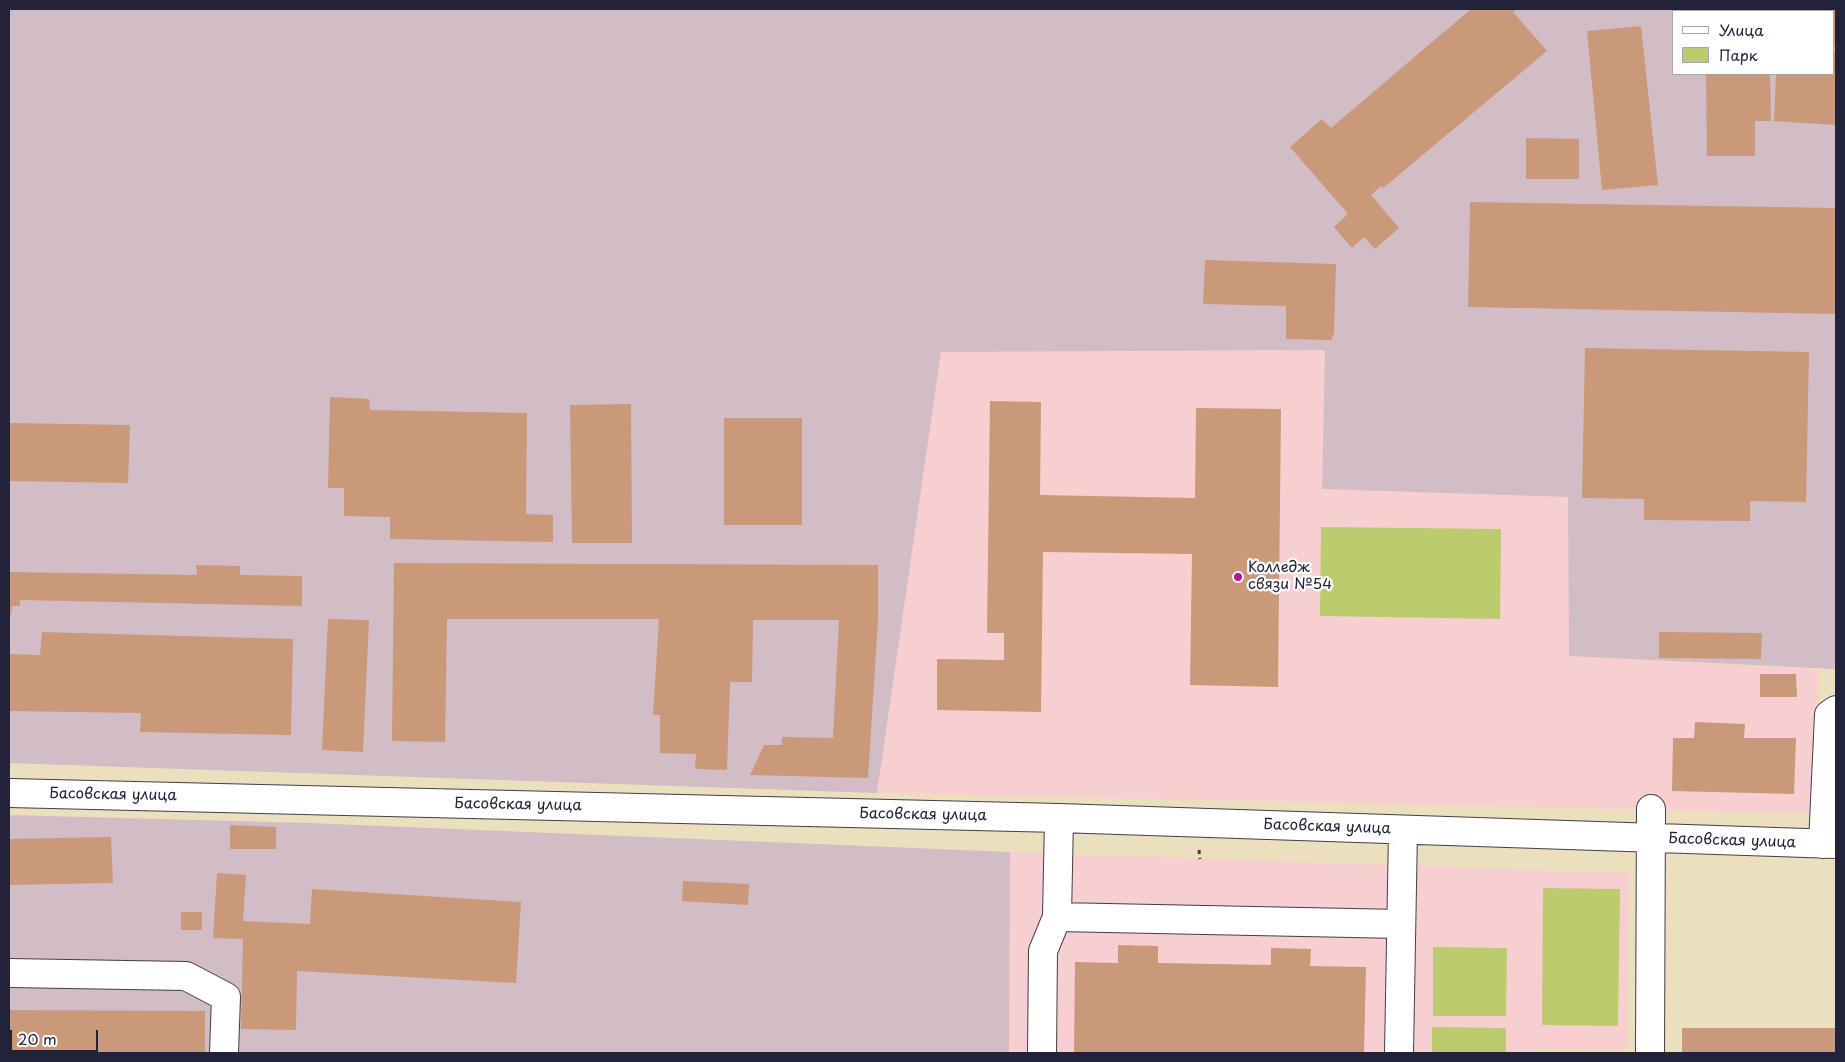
<!DOCTYPE html>
<html>
<head>
<meta charset="utf-8">
<style>
	body { margin:0 }
	#map { position:relative; width:1845px; height:1062px; overflow:hidden; background:#ebdfbd; font-family:"Playpen Sans",sans-serif }
	canvas { display:block }
	.frame { position:absolute; inset:0; border:10px solid #22223b; pointer-events:none }
	.legend { position:absolute; left:1672px; top:10px; width:162px; height:65px; box-sizing:border-box; background:#fff; border:1px solid #a7a7b1; margin:0; padding:6px 9px; list-style:none; font-size:15px; color:#22223b }
	.legend li { display:flex; align-items:center; gap:10px; height:25px }
	.legend b { width:25px; border:1px solid #a7a7b1 }
	.scale { position:absolute; left:10px; top:1030px; width:88px; height:22px; box-sizing:border-box; border:2px solid #22223b; border-top:0; padding-left:6px; font-size:15px; line-height:18px; white-space:nowrap; color:#22223b; -webkit-text-stroke:4px #fff; paint-order:stroke }
</style>
</head>
<body>
<div id="map">
<canvas width="1845" height="1062"></canvas>
<div class="frame"></div>
<ul class="legend">
<li><b style="height:6px;background:#fff"></b>Улица</li>
<li><b style="height:14px;background:#bccb6e"></b>Парк</li>
</ul>
<div class="scale">20 m</div>
</div>
<script>
const ctx = document.querySelector('canvas').getContext('2d');
ctx.lineJoin = 'round';
function paint(path, color) { ctx.fillStyle = color; ctx.fill(path, 'evenodd'); }
const toPath = rows => new Path2D(rows.map(r => 'M' + r).join(''));
function stroke(path, color, width, dash) { ctx.strokeStyle = color; ctx.lineWidth = width; ctx.lineCap = dash ? 'butt' : 'round'; ctx.setLineDash(dash || []); ctx.stroke(path); }
function drawText(font, color, halo, rows, align = 'center') {
  ctx.font = font + ' "Playpen Sans",sans-serif'; ctx.lineWidth = 4.5; ctx.setLineDash([]); ctx.textBaseline = 'middle'; ctx.strokeStyle = halo; ctx.fillStyle = color; for (const [text, x, y, turn = 0] of rows) {
    ctx.save(); ctx.translate(x, y); ctx.rotate((+turn || 0) * Math.PI / 180); ctx.textAlign = isNaN(turn) ? turn : align; if (halo) ctx.strokeText(text, 0, 0); ctx.fillText(text, 0, 0); ctx.restore();
  }
}
paint(toPath([
	[1325,350,1322,489,1568,497,1569,656,1819,669,1815,813,877,793,940,352],
	[1010,852,1629,873,1627,1050,1527,1049,1526,1053,1009,1053]
]), '#f7cfd1');
paint(toPath([
	[9,9,1836,9,1836,668,1834,669,1569,656,1568,497,1322,489,1325,350,941,352,877,793,9,763],
	[1674,11,1834,11,1834,74,1674,74],
	[9,815,310,823,1010,852,1009,1053,9,1053]
]), '#d2bdc6');
paint(toPath([
	[1321,527,1501,529,1500,619,1320,616],
	[1543,888,1620,889,1618,1026,1542,1025],
	[1433,947,1507,948,1506,1016,1433,1016],
	[1432,1027,1506,1028,1506,1053,1432,1053]
]), '#bccb6e');
paint(toPath([
	[1471,9,1517,9,1513,12,1547,51,1383,188,1381,186,1371,195,1399,228,1375,249,1364,237,1352,248,1334,227,1348,214,1290,147,1322,119,1331,128],
	[1705,9,1769,9,1770,11,1705,11],
	[1780,9,1836,9,1836,46,1834,46,1834,11,1780,11],
	[1641,26,1658,185,1602,190,1587,31],
	[1834,51,1836,51,1836,125,1774,121,1776,74,1834,74],
	[1706,74,1770,74,1771,121,1755,121,1755,156,1707,156],
	[1526,138,1579,139,1579,179,1526,179],
	[1470,202,1836,208,1836,314,1468,307],
	[1205,260,1336,264,1334,333,1331,340,1286,339,1286,306,1203,304],
	[1585,348,1809,352,1806,502,1750,501,1750,521,1644,520,1644,499,1582,498],
	[330,397,369,399,370,410,527,413,526,514,553,515,553,542,390,539,390,517,344,516,344,488,328,488],
	[990,401,1041,402,1040,495,1195,498,1196,408,1281,409,1278,687,1190,685,1192,554,1043,552,1041,712,937,710,937,659,1004,660,1004,633,987,633],
	[631,404,632,543,572,543,570,405],
	[724,418,802,418,802,525,724,525],
	[9,423,130,425,128,483,9,481],
	[394,563,878,565,878,620,868,778,750,775,764,745,782,745,782,737,833,738,839,620,753,620,752,682,730,682,727,770,695,769,696,754,660,753,660,715,653,715,659,619,447,619,445,742,392,741],
	[196,565,240,566,240,575,302,576,302,606,20,600,20,606,12,606,11,615,9,615,9,572,197,575],
	[328,619,369,620,363,752,322,750],
	[42,632,293,639,291,735,140,732,141,713,9,711,9,654,40,655],
	[1659,632,1762,633,1761,659,1659,658],
	[1760,674,1796,674,1797,697,1760,697],
	[1695,722,1745,724,1744,738,1796,738,1794,794,1672,791,1673,738,1694,738],
	[230,825,276,827,276,849,230,849],
	[111,837,113,883,9,885,9,839],
	[217,873,246,875,243,921,310,924,312,889,521,902,516,983,297,971,296,1030,241,1029,243,939,213,938],
	[683,881,749,884,748,905,682,901],
	[181,912,202,912,202,930,181,930],
	[1118,945,1158,946,1158,963,1271,965,1271,948,1311,949,1310,966,1366,967,1364,1053,1074,1053,1075,962,1118,963],
	[9,1010,205,1011,205,1053,9,1053],
	[1682,1028,1836,1028,1836,1053,1682,1053]
]), '#ca9979');
const minor = toPath([
	[9,793,1059,818,1836,844],
	[1823,844,1829,715,1836,710],
	[1057,917,1401,924],
	[9,973,186,976,226,997,224,1053],
	[1042,1053,1043,951,1057,917,1059,818],
	[1399,1053,1403,830],
	[1650,1053,1651,809]
]);
stroke(minor, '#403e4e', 30);
stroke(toPath([
	[1199,850,1200,859]
]), '#403e4e', 3, [4, 4]);
stroke(minor, '#fff', 28);
for (const [x, y, r, color] of [
	[1238,577,5,"#b5179e"]
]) { const dot = new Path2D(); dot.arc(x, y, r, 0, 2 * Math.PI); ctx.fillStyle = color; ctx.fill(dot); stroke(dot, '#fff', 2); }
drawText('15px', '#22223b', '#fff', [
	["Колледж",1248,568],
	["связи №54",1248,585]
], 'left');
drawText('15px', '#22223b', '#fff', [
	["Басовская улица",113,795,1],
	["Басовская улица",518,805,1],
	["Басовская улица",923,815,1],
	["Басовская улица",1327,827,2],
	["Басовская улица",1732,841,2]
]);
</script>
</body>
</html>
